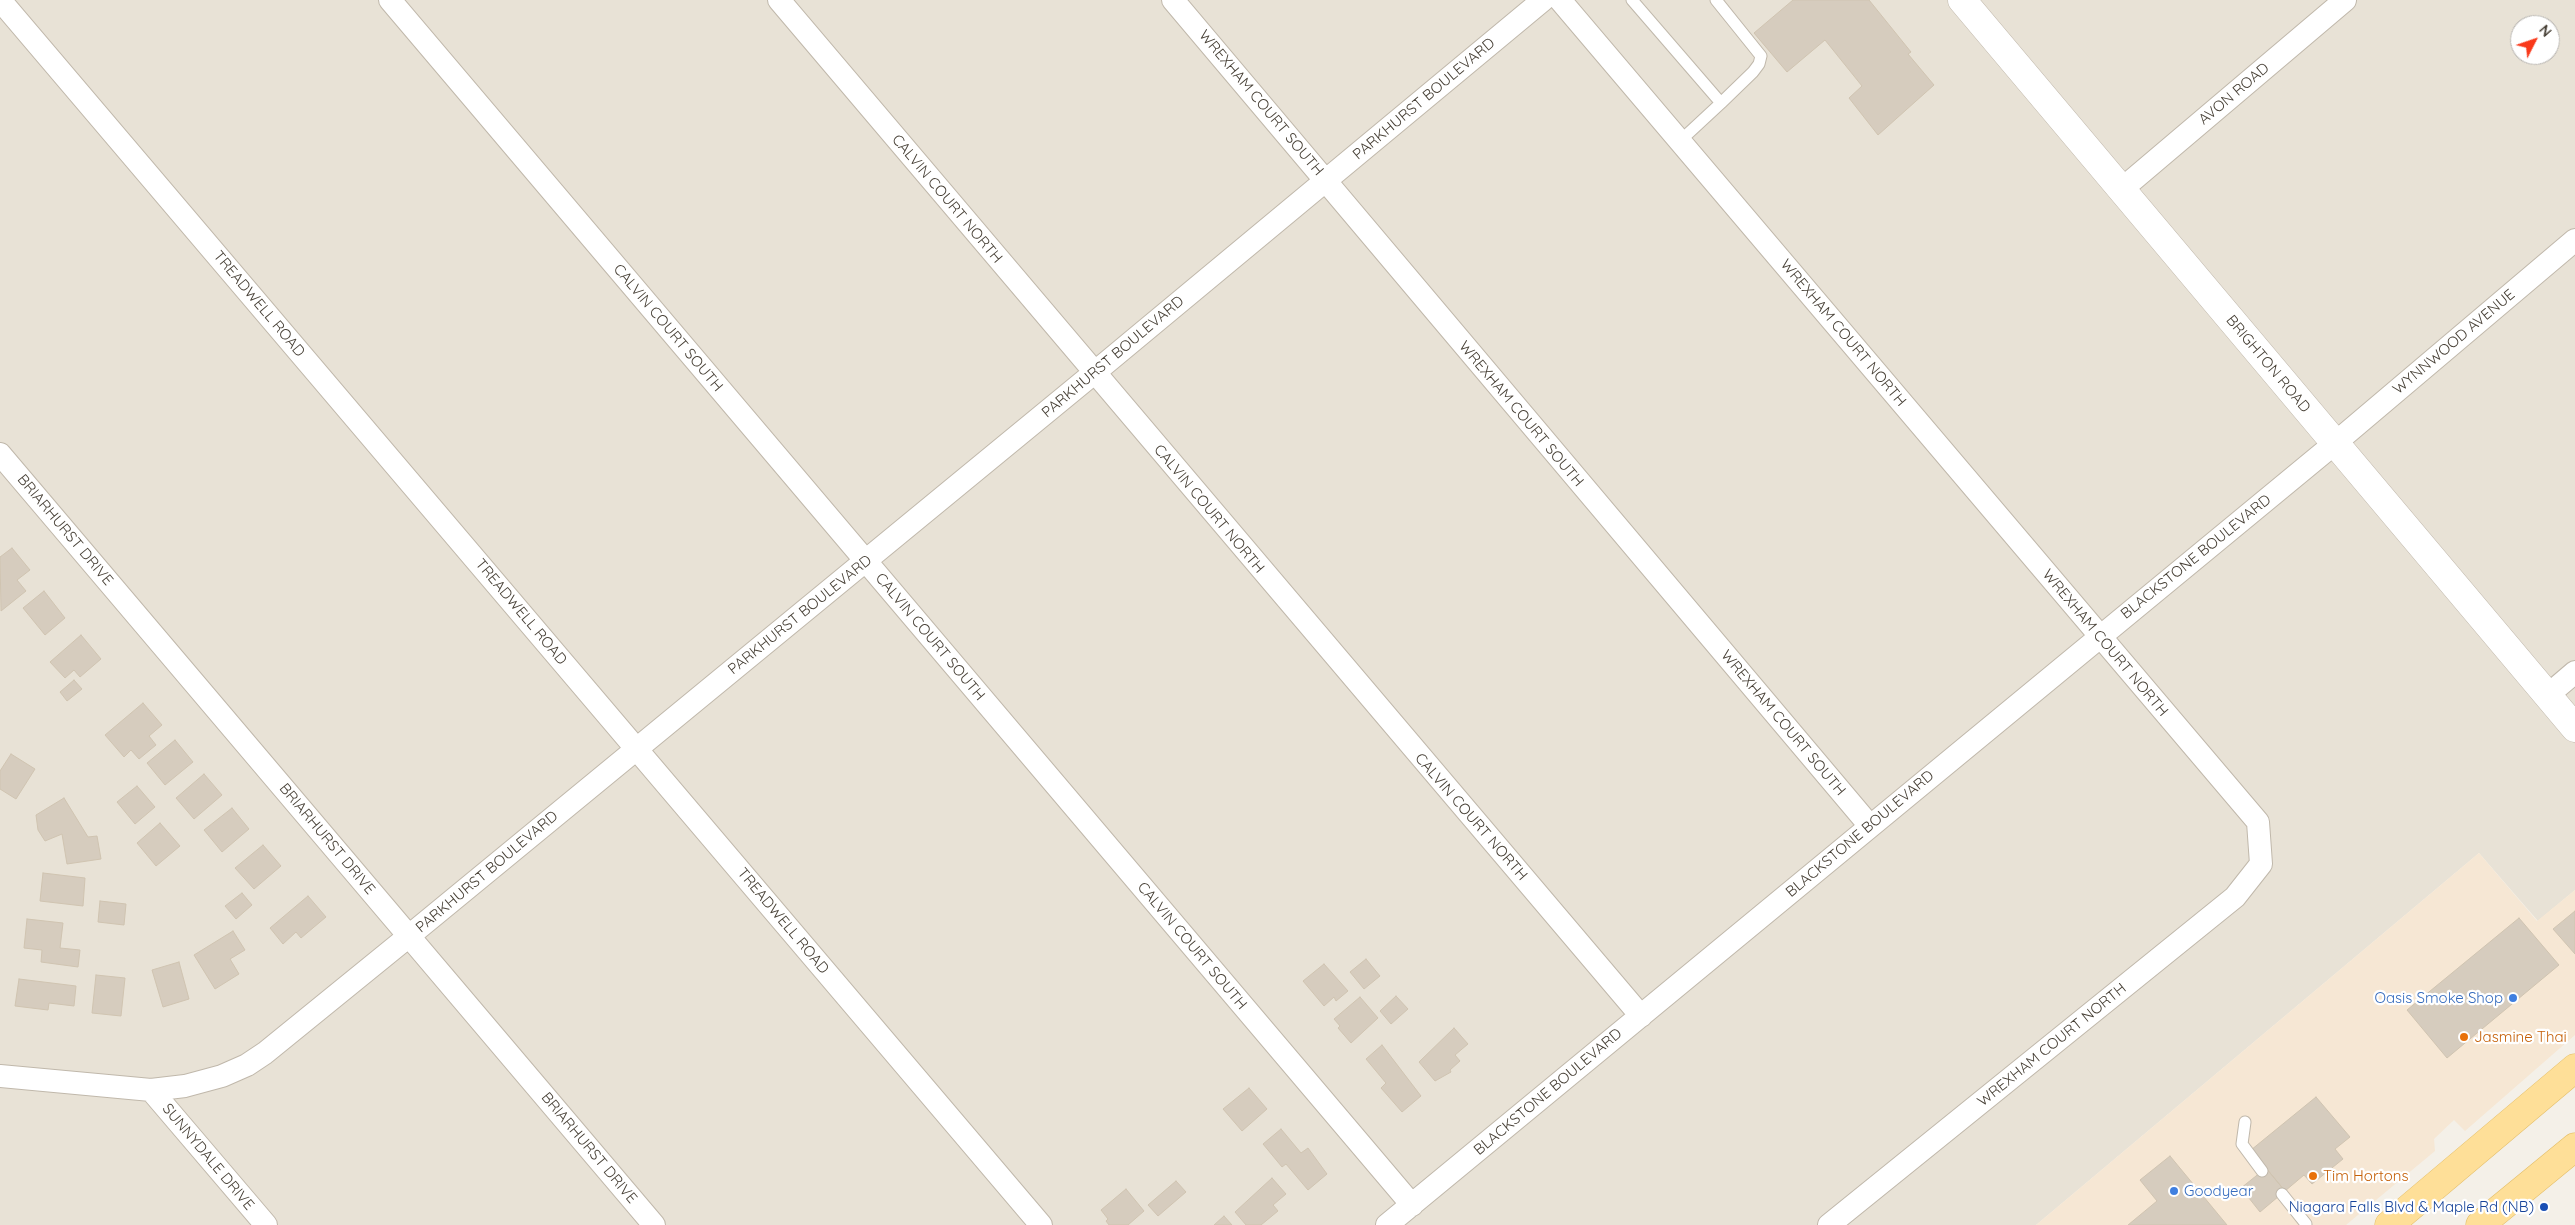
<!DOCTYPE html>
<html>
<head>
<meta charset="utf-8">
<style>
	body { margin:0 }
	#map { position:relative; width:2575px; height:1225px; overflow:hidden; background:#f4f0e8; font-family:Quicksand,sans-serif }
	canvas { display:block }
	.north { position:absolute; left:2510px; top:15px; width:50px; height:50px; box-sizing:border-box; background:#fff; border:1px solid #b6b3af; border-radius:50%; rotate:49deg; font-size:14px; font-weight:700; line-height:20px; text-align:center; color:#484137 }
	.north::after { content:''; display:block; margin:auto; width:18px; height:22px; background:#f9391a; clip-path:polygon(50% 0,100% 100%,50% 72%,0 100%) }
</style>
</head>
<body>
<div id="map">
<canvas width="2575" height="1225"></canvas>
<div class="north">N</div>
</div>
<script>
const ctx = document.querySelector('canvas').getContext('2d');
ctx.lineJoin = 'round';
function paint(path, color) { ctx.fillStyle = color; ctx.fill(path, 'evenodd'); }
const toPath = rows => new Path2D(rows.map(r => 'M' + r).join(''));
function stroke(path, color, width, dash) { ctx.strokeStyle = color; ctx.lineWidth = width; ctx.lineCap = dash ? 'butt' : 'round'; ctx.setLineDash(dash || []); ctx.stroke(path); }
function drawText(font, color, halo, rows, align = 'center') {
  ctx.font = font + ' Quicksand,sans-serif'; ctx.lineWidth = 4.5; ctx.setLineDash([]); ctx.textBaseline = 'middle'; ctx.strokeStyle = halo; ctx.fillStyle = color; for (const [text, x, y, turn = 0] of rows) {
    ctx.save(); ctx.translate(x, y); ctx.rotate((+turn || 0) * Math.PI / 180); ctx.textAlign = isNaN(turn) ? turn : align; if (halo) ctx.strokeText(text, 0, 0); ctx.fillText(text, 0, 0); ctx.restore();
  }
}
paint(toPath([
	[0,0,2575,0,2575,890,2538,921,2479,853,2036,1225,0,1225],
	[2520,25,2550,25,2550,55,2520,55]
]), '#e8e2d6');
paint(toPath([
	[2479,853,2537,921,2575,890,2575,1035,2465,1131,2454,1120,2434,1139,2435,1151,2346,1225,2036,1225]
]), '#f6e7d4');
const building = toPath([
	[1793,0,1869,0,1911,52,1908,54,1934,85,1878,135,1849,98,1862,86,1825,40,1787,72,1754,33,1793,0],
	[12,548,30,570,17,580,26,591,1,611,0,557,12,548],
	[44,591,65,618,45,635,23,608,44,591],
	[81,635,101,659,80,677,74,670,65,678,50,662,81,635],
	[74,680,82,689,67,701,60,692,74,680],
	[143,703,162,725,149,736,156,745,139,759,131,750,124,757,105,735,143,703],
	[175,740,193,762,165,785,147,763,175,740],
	[11,754,35,769,16,799,0,789,0,771,11,754],
	[204,774,222,795,194,819,176,798,204,774],
	[137,786,155,807,135,824,117,802,137,786],
	[64,798,88,837,97,836,101,859,67,864,62,834,45,841,38,830,36,815,64,798],
	[232,808,249,829,222,852,204,830,232,808],
	[160,823,180,846,156,866,137,843,160,823],
	[263,845,281,866,254,889,235,868,263,845],
	[43,873,85,878,83,906,40,901,43,873],
	[242,893,252,905,236,919,225,906,242,893],
	[308,896,326,917,301,938,296,932,283,944,270,928,308,896],
	[100,901,126,904,124,925,98,922,100,901],
	[2575,911,2575,954,2553,929,2575,911],
	[2519,918,2559,965,2447,1058,2407,1010,2519,918],
	[27,919,63,923,60,948,80,950,78,967,41,962,42,950,24,948,27,919],
	[233,931,245,950,230,959,239,974,215,989,194,955,233,931],
	[1366,959,1380,976,1364,989,1350,972,1366,959],
	[179,962,189,999,163,1007,152,970,179,962],
	[1324,964,1348,991,1336,1001,1334,997,1324,1006,1303,981,1324,964],
	[96,975,125,978,121,1016,92,1013,96,975],
	[19,979,76,986,74,1006,49,1003,48,1010,15,1006,19,979],
	[1396,996,1408,1009,1391,1024,1380,1011,1396,996],
	[1360,997,1378,1018,1351,1043,1338,1028,1340,1026,1334,1019,1360,997],
	[1454,1028,1468,1044,1455,1055,1460,1061,1450,1070,1451,1072,1435,1081,1419,1062,1454,1028],
	[1382,1045,1421,1096,1402,1112,1381,1088,1386,1083,1366,1059,1382,1045],
	[1249,1088,1267,1109,1242,1131,1223,1109,1249,1088],
	[2316,1097,2350,1137,2335,1149,2343,1159,2312,1184,2304,1175,2285,1191,2251,1150,2316,1097],
	[1281,1129,1301,1153,1308,1148,1327,1174,1308,1190,1286,1164,1282,1167,1263,1144,1281,1129],
	[2170,1156,2227,1225,2128,1225,2157,1201,2140,1180,2170,1156],
	[2266,1168,2285,1191,2260,1212,2241,1188,2266,1168],
	[1272,1178,1286,1194,1273,1205,1278,1211,1261,1225,1246,1225,1235,1212,1272,1178],
	[1176,1181,1186,1192,1158,1216,1148,1205,1176,1181],
	[1126,1189,1144,1211,1128,1225,1109,1225,1106,1221,1108,1219,1101,1210,1126,1189],
	[1224,1216,1232,1225,1214,1225,1224,1216]
]);
paint(building, '#d6ccbe');
stroke(building, '#d0c4b1', 1);
const service = toPath([
	[1632,0,1721,103,1680,141],
	[1716,0,1761,56,1759,64,1753,72,1721,103],
	[2245,1122,2242,1144,2262,1171],
	[2282,1194,2306,1224]
]);
const minor = toPath([
	[0,0,1041,1225],
	[390,0,1412,1205],
	[779,0,1641,1016],
	[1173,0,1870,826],
	[1560,0,2258,822,2261,864,2235,897,1829,1225],
	[2122,189,2345,0],
	[0,454,654,1225],
	[2548,695,2575,672],
	[0,1076,151,1090,185,1086,222,1076,247,1065,265,1053,409,936,1094,373,1543,0],
	[151,1090,266,1225],
	[1387,1225,2334,444,2575,240]
]);
const tertiary = toPath([
	[1962,0,2575,728]
]);
const primary = toPath([
	[2389,1225,2575,1068],
	[2480,1225,2575,1147]
]);
stroke(service, '#c0b8ab', 13);
stroke(minor, '#c0b8ab', 24);
stroke(tertiary, '#c0b8ab', 29);
stroke(primary, '#e3bd67', 29);
stroke(service, '#fff', 11);
stroke(minor, '#fff', 22);
stroke(tertiary, '#fff', 28);
stroke(primary, '#fedf98', 28);
for (const [x, y, r, color] of [
	[2513,998,5,"#3f7fe0"],
	[2464,1037,5,"#e8710a"],
	[2313,1176,5,"#e8710a"],
	[2174,1191,5,"#3f7fe0"],
	[2544,1207,5,"#1a4fb4"]
]) { const dot = new Path2D(); dot.arc(x, y, r, 0, 2 * Math.PI); ctx.fillStyle = color; ctx.fill(dot); stroke(dot, '#fff', 2); }
drawText('15px', '#484137', '#fff', [
	["AVON ROAD",2234,94,-40],
	["PARKHURST BOULEVARD",1424,99,-40],
	["WREXHAM COURT SOUTH",1261,103,50],
	["CALVIN COURT NORTH",947,199,50],
	["TREADWELL ROAD",259,304,50],
	["CALVIN COURT SOUTH",668,328,50],
	["WREXHAM COURT NORTH",1843,333,50],
	["WYNNWOOD AVENUE",2454,342,-40],
	["PARKHURST BOULEVARD",1113,357,-40],
	["BRIGHTON ROAD",2268,364,50],
	["WREXHAM COURT SOUTH",1521,414,50],
	["CALVIN COURT NORTH",1209,509,50],
	["BRIARHURST DRIVE",65,530,50],
	["BLACKSTONE BOULEVARD",2196,557,-39],
	["TREADWELL ROAD",521,612,50],
	["PARKHURST BOULEVARD",800,615,-39],
	["CALVIN COURT SOUTH",930,637,50],
	["WREXHAM COURT NORTH",2105,643,50],
	["WREXHAM COURT SOUTH",1783,723,50],
	["CALVIN COURT NORTH",1471,817,49],
	["BLACKSTONE BOULEVARD",1860,834,-40],
	["BRIARHURST DRIVE",327,839,50],
	["PARKHURST BOULEVARD",487,872,-40],
	["TREADWELL ROAD",783,921,50],
	["CALVIN COURT SOUTH",1192,946,50],
	["WREXHAM COURT NORTH",2052,1045,-39],
	["BLACKSTONE BOULEVARD",1548,1092,-40],
	["BRIARHURST DRIVE",589,1148,50],
	["SUNNYDALE DRIVE",208,1157,50]
]);
drawText('15px', '#366cbe', '#fff', [
	["Oasis Smoke Shop",2503,998],
	["Goodyear",2184,1191,"left"]
], 'right');
drawText('15px', '#c56008', '#fff', [
	["Jasmine Thai",2474,1037],
	["Tim Hortons",2323,1176]
], 'left');
drawText('15px', '#164399', '#fff', [
	["Niagara Falls Blvd & Maple Rd (NB)",2534,1207]
], 'right');
</script>
</body>
</html>
